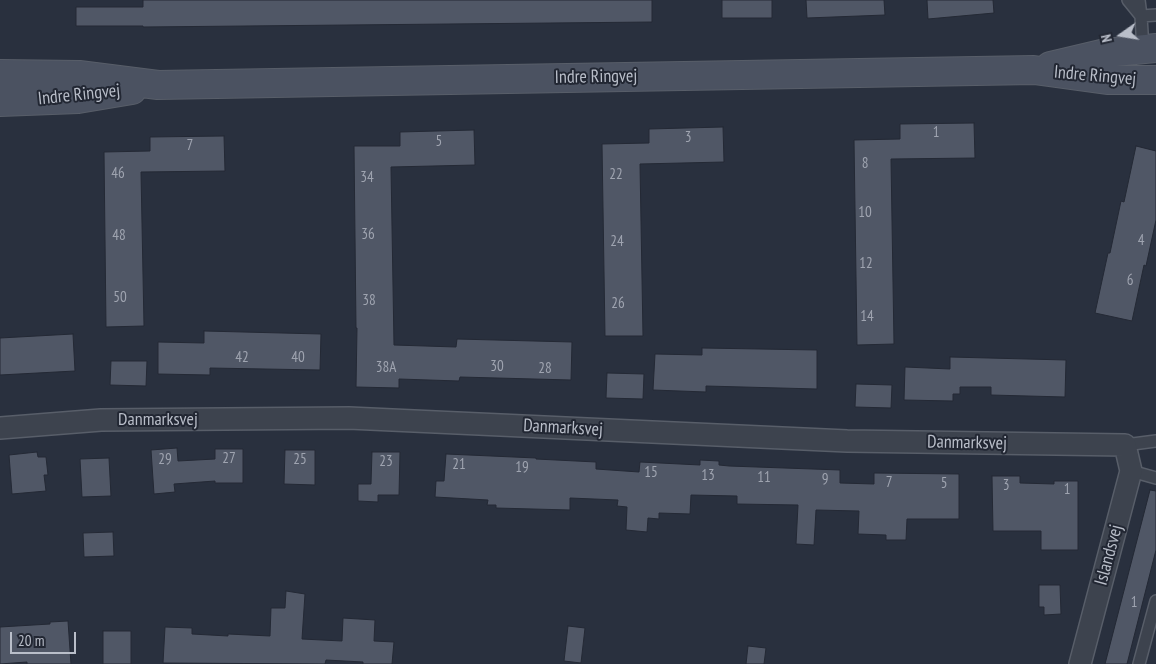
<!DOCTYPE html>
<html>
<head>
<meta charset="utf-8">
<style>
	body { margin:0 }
	#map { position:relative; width:1156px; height:664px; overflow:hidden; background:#29303e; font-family:"PT Sans Narrow",sans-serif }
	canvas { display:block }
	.north { position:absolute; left:1096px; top:10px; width:50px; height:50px; -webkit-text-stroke:4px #222733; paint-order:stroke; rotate:257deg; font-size:14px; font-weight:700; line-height:20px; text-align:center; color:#b9bec9 }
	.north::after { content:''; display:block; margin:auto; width:18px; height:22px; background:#b9bec9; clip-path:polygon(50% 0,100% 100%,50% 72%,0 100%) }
	.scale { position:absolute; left:10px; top:632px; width:66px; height:22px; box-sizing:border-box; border:2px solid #b9bec9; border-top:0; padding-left:6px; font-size:15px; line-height:18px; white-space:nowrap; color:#b9bec9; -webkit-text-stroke:4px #222733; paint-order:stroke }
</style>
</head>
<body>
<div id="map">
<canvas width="1156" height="664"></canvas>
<div class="north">N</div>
<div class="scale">20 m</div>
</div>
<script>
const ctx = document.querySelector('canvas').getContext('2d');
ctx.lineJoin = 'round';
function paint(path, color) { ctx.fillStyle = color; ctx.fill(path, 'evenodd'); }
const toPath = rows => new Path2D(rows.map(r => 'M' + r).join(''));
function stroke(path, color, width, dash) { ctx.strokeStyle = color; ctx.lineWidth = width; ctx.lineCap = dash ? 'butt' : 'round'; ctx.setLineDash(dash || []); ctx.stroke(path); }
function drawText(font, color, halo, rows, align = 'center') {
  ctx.font = font + ' "PT Sans Narrow",sans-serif'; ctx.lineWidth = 4; ctx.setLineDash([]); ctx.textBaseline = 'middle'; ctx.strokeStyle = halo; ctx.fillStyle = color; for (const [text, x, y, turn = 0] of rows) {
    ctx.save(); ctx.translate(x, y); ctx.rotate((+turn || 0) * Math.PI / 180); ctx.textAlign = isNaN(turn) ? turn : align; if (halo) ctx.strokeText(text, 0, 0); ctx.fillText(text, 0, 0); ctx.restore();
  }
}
const building = toPath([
	[143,0,652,0,652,22,143,27,143,26,76,26,76,7,143,7,143,0],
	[722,0,772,0,772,18,722,18,722,0],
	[806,0,884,0,885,15,807,18,806,0],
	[927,0,993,0,994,13,928,19,927,0],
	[974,123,975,158,891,159,894,344,857,345,854,140,900,139,900,124,974,123],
	[723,127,724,162,640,164,643,336,605,336,602,144,649,143,649,129,723,127],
	[474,130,475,165,391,167,394,345,456,347,457,339,572,342,571,380,460,377,459,381,399,379,399,388,356,387,357,328,356,328,354,146,400,146,400,132,474,130],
	[224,136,225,171,141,172,144,326,106,327,104,152,150,151,150,137,224,136],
	[1136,146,1156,151,1156,220,1146,266,1144,265,1132,321,1095,313,1108,253,1110,253,1121,201,1124,202,1136,146],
	[204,331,321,334,320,370,210,368,210,375,158,374,158,342,204,343,204,331],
	[73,334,75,371,0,375,0,338,73,334],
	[702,348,817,350,817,389,706,386,706,392,653,390,655,354,702,355,702,348],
	[950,357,1066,360,1065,397,991,395,991,387,960,387,960,394,953,394,953,401,904,400,905,367,950,369,950,357],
	[111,361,147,361,146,386,110,385,111,361],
	[607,373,644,374,643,399,606,398,607,373],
	[856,384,892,385,891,408,855,407,856,384],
	[177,448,178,461,215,459,215,449,243,449,243,483,215,483,215,481,174,484,175,492,154,494,151,450,177,448],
	[285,450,315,450,315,485,284,484,285,450],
	[37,452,38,457,46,457,48,475,44,475,46,491,12,494,9,455,37,452],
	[372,452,400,452,399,495,378,495,378,502,358,501,358,484,371,484,372,452],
	[446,454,536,458,536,459,596,462,596,469,639,472,640,462,700,465,700,460,719,461,719,465,729,466,840,470,840,483,874,484,874,473,959,474,959,519,907,519,906,540,886,540,886,535,858,534,859,511,816,510,814,545,796,544,798,505,737,504,737,496,691,495,690,514,659,513,659,519,648,518,647,532,626,530,627,507,617,506,618,500,570,498,570,510,496,508,496,505,487,505,488,500,435,497,436,481,444,481,446,454],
	[109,458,111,496,82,497,80,459,109,458],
	[992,476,1020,476,1020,483,1054,484,1054,481,1078,481,1078,550,1041,550,1041,531,993,531,992,476],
	[1150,490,1156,491,1156,550,1127,664,1105,664,1150,490],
	[113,532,114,556,84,557,83,533,113,532],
	[1039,585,1060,585,1061,614,1044,615,1044,607,1039,607,1039,585],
	[286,591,305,594,302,639,342,641,343,618,375,620,374,641,394,642,392,664,363,664,363,662,326,660,325,664,163,663,165,627,192,628,192,634,228,636,228,634,270,636,271,608,285,608,286,591],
	[68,621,71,664,27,664,27,662,0,664,0,627,50,624,50,622,68,621],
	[568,626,585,628,581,663,564,661,568,626],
	[103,631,131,631,131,664,103,664,103,631],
	[748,646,766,648,764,664,746,664,748,646]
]);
paint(building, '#505766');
stroke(building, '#242935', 1);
const lane = toPath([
	[1128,0,1141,16,1143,49],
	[1139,0,1141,16,1156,15],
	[1125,445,1156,441],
	[1131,471,1156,478],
	[1139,664,1156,601]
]);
const street = toPath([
	[0,428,101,420,349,418,847,441,1125,445,1131,471,1080,664]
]);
const secondary = toPath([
	[1050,66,1105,53,1156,48],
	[0,74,79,75,158,85,1034,70,1107,80,1156,80],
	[0,102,78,99,132,90]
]);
stroke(lane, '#585e69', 14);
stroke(street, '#585e69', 24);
stroke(secondary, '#585e69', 30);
stroke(lane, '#3d434e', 11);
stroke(street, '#3d434e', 21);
stroke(secondary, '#4b5261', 28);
drawText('15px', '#9fa4b0', null, [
	["1",936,133],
	["3",688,138],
	["5",439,142],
	["7",190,146],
	["8",865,164],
	["46",118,174],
	["22",616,175],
	["34",367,178],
	["10",865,213],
	["36",368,235],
	["48",119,236],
	["4",1141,241],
	["24",617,242],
	["12",866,264],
	["6",1130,281],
	["50",120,298],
	["38",369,301],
	["26",618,304],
	["14",867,317],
	["42",242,358],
	["40",298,358],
	["30",497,367],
	["38A",386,368],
	["28",545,369],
	["27",229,459],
	["29",165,460],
	["25",300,460],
	["23",386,462],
	["21",459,465],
	["19",522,468],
	["15",651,473],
	["13",708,476],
	["11",764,478],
	["9",825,480],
	["7",889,483],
	["5",944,484],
	["3",1006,486],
	["1",1067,490],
	["1",1134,603]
]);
drawText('18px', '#b9bec9', '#222733', [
	["Indre Ringvej",1095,76,5],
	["Indre Ringvej",596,77,-1],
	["Indre Ringvej",79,95,-6],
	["Danmarksvej",158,420],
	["Danmarksvej",563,428,3],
	["Danmarksvej",967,443,1],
	["Islandsvej",1109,555,-75]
]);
</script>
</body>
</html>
